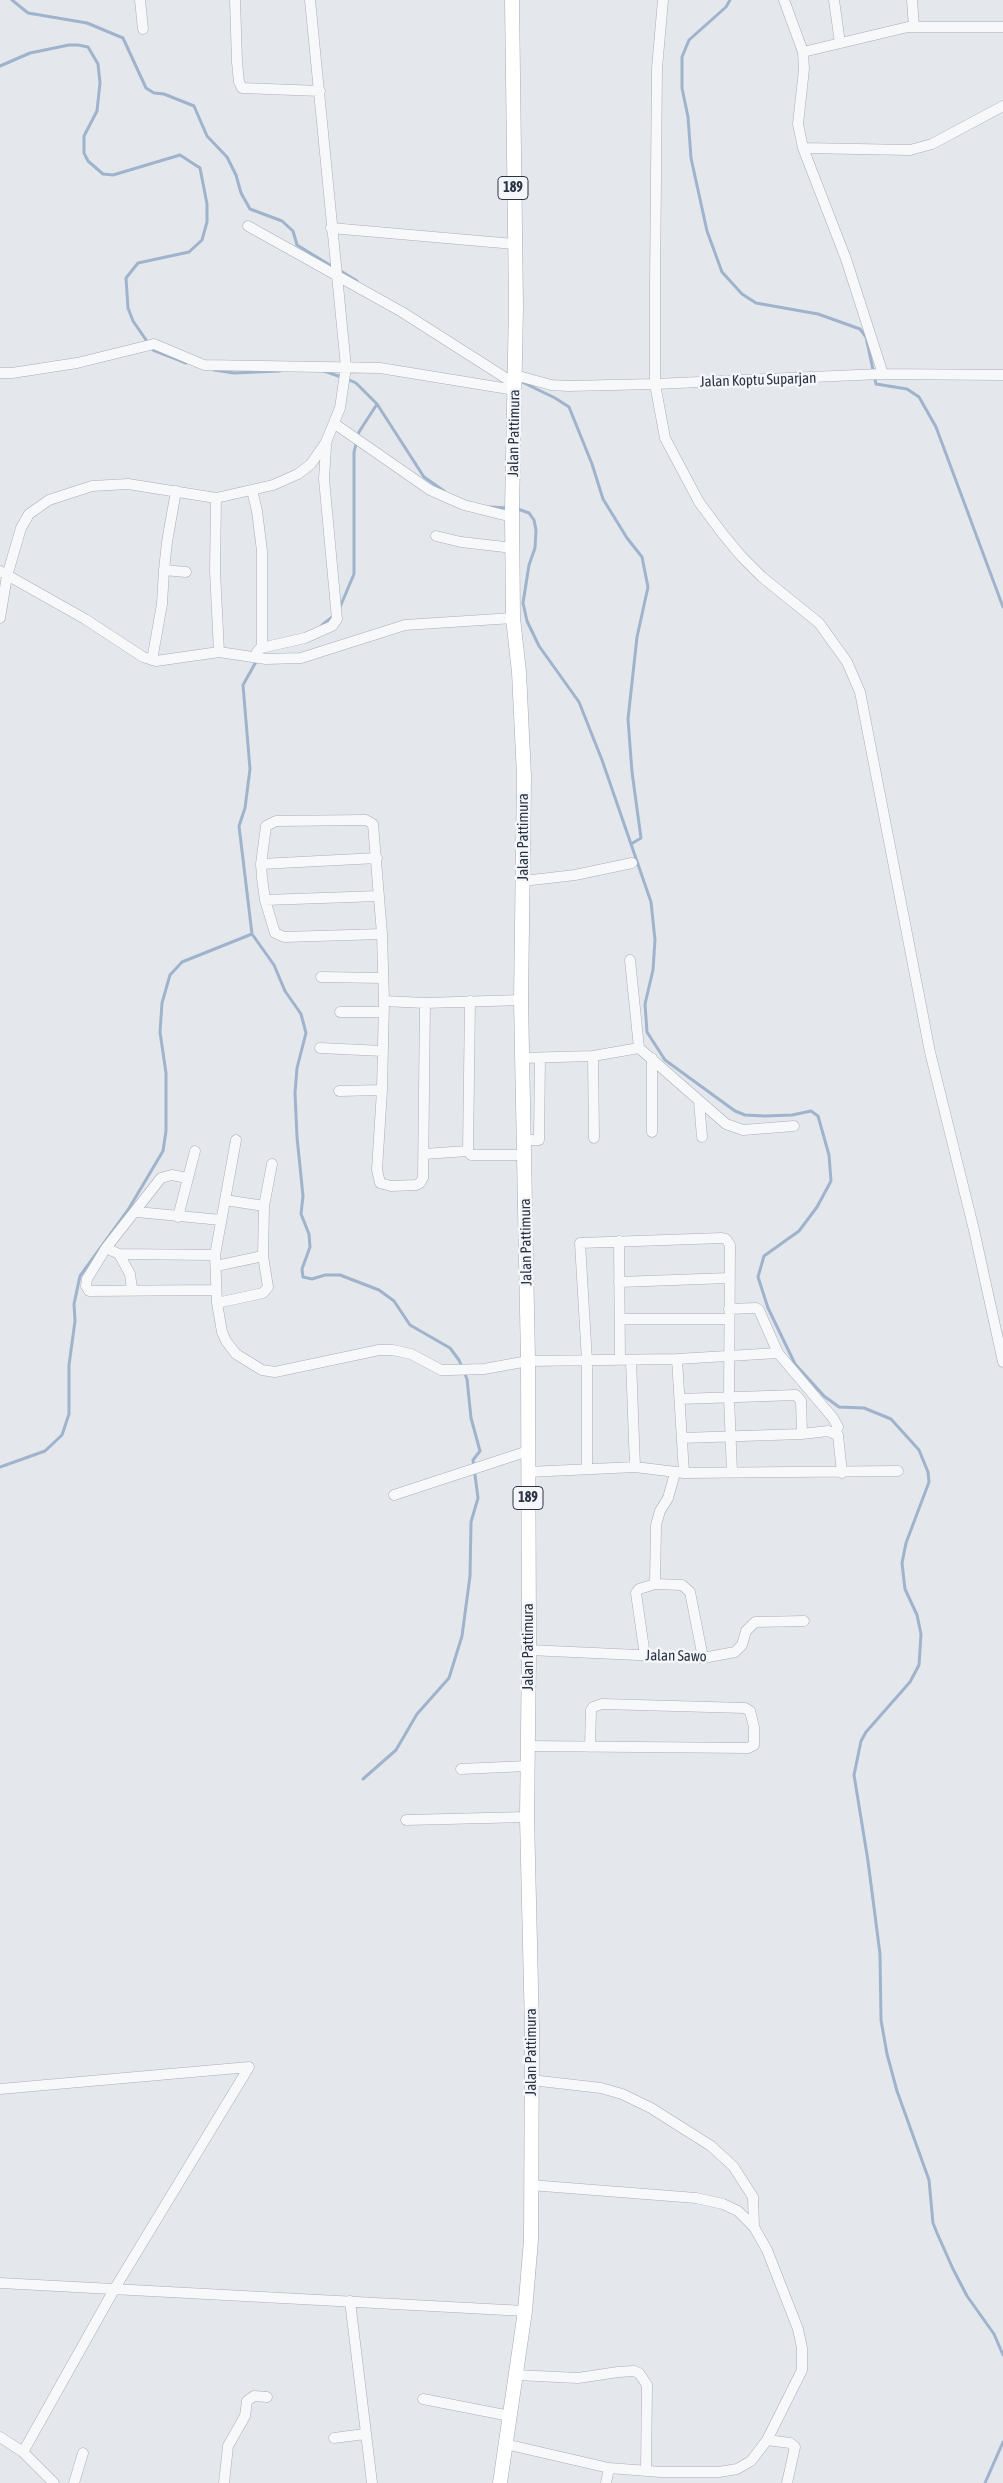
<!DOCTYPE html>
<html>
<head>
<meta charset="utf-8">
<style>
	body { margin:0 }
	canvas { display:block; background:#e4e7ec }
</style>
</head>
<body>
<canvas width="1003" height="2483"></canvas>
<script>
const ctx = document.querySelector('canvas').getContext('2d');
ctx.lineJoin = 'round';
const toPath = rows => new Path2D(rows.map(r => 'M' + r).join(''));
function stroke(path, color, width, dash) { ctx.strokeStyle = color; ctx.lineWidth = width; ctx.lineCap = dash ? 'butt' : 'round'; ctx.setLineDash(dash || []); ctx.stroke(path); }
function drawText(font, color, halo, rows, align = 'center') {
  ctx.font = font + ' "Asap Condensed",sans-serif'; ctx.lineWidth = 5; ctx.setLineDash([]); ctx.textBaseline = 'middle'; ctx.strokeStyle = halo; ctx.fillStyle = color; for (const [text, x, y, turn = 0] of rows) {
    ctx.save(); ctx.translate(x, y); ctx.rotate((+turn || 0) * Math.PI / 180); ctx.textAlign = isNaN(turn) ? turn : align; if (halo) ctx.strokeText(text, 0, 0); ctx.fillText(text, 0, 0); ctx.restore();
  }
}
stroke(toPath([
	[12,0,28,13,87,23,123,38,146,88,154,93,164,94,194,106,207,136,227,157,236,175,241,193,250,209,282,221,293,231,297,245,333,267],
	[730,0,726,7,689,40,682,57,682,88,688,117,691,158,707,231,722,272,742,294,756,303,818,314,860,329,866,337,876,384,907,389,919,397,936,427,1003,607],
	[0,66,30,53,69,45,78,45,88,47,98,64,100,83,97,111,84,136,84,153,88,161,103,174,113,175,180,155,200,168,207,204,207,222,202,240,189,252,138,263,126,278,128,308,133,321,153,350,186,363],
	[339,270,357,281],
	[214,370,234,373,280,371],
	[324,371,341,377],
	[347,379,356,383,377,404,424,477,444,491],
	[518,380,555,398,569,407,592,464,603,499,627,538,642,557,648,587,637,637,628,719,632,772,641,838,631,844],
	[490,507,509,508],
	[515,508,529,513,534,520,536,530,535,548,529,565,523,603,527,621,539,646,579,702,602,760,651,902,655,940,653,970,645,1004,647,1032,665,1060,735,1111,745,1115,765,1116,792,1115,811,1111,818,1116,829,1155,831,1181,817,1207,799,1231,764,1256,758,1277,768,1308,795,1364,824,1396,839,1407,864,1408,891,1419,919,1450,928,1472,929,1482,906,1543,902,1563,905,1589,917,1615,921,1634,919,1665,910,1682,866,1732,861,1741,854,1775,868,1861,880,1954,881,2020,887,2054,897,2091,929,2180,933,2223,937,2233,953,2269,967,2296,994,2334,1003,2355],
	[340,607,354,574,354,452,359,432,377,404],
	[322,625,335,615],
	[252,934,274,965,285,991,301,1014,306,1033,297,1068,295,1093,297,1137,303,1196,301,1214,309,1234,310,1247,302,1269,303,1277,312,1279,325,1275,340,1275,379,1290,394,1301,410,1325,450,1348,459,1360,467,1379,471,1418,480,1451,473,1460,478,1498,471,1522,470,1576,462,1636,449,1678,417,1714,396,1750,363,1779],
	[0,1467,45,1451,62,1435,69,1414,69,1365,75,1321,74,1304,80,1276,128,1210,163,1151,166,1131,166,1073,160,1032,162,1003,170,975,182,962,252,934,239,826,245,808,250,769,243,685,257,660],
	[985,2483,1003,2442]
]), '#9fb4cc', 3);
const minor = toPath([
	[140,0,143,29],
	[235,0,237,62,239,82,242,88,320,91],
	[663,0,657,68,655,283,655,384,665,438,699,502,722,533,741,556,762,577,819,623,847,662,860,692,930,1052,974,1230,1003,1362],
	[784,0,803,52,804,69,798,124,803,148,846,259,883,374],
	[834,0,840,43],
	[912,0,914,27],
	[803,52,908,27,1003,27],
	[803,148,910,150,932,144,1003,106],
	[248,226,402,312,515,384],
	[331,228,514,244],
	[0,373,12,373,77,363,154,344,204,365,380,368,515,390],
	[515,375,551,385,568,386,655,384,880,374,1003,375],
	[335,424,430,490,464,505,512,517],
	[252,490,257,511,262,551,262,646,257,652],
	[176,491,167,542,164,570,186,572],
	[216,498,215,571,219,652],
	[436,536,461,542,513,548],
	[0,571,85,619,143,657,156,661,219,652,266,659,301,658,405,625,513,618],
	[0,618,7,576,21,528,29,514,49,500,92,486,128,484,216,498,273,485,298,474,311,464,326,442,340,408,346,367,310,0],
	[261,648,305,638,332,626,337,619,324,479,326,446],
	[152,660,162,604,164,570],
	[261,864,377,858],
	[523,881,575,875,632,863],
	[265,900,379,896],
	[382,934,284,937,275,933,265,900,262,878,261,864,266,826,276,821,366,820,373,824,382,934,384,1001,425,1003,521,1000],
	[630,960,639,1048],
	[321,977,383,978],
	[384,1001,382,1090,377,1170,380,1183,391,1186,416,1185,420,1183,423,1178,425,1003],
	[340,1012,384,1012],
	[320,1048,383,1051],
	[593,1056,594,1138],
	[521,1058,593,1056,639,1048,726,1124,743,1130,794,1126],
	[652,1058,652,1132],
	[339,1091,382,1090],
	[699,1101,702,1137],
	[236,1140,215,1255,217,1303,222,1332,226,1341,236,1354,262,1370,275,1372,379,1350,393,1350,411,1354,441,1370,450,1370,484,1369,528,1361,677,1359,778,1353],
	[523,1140,539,1140,540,1058],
	[468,1151,471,1155,524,1155],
	[424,1154,468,1151,470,1001],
	[264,1206,272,1164],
	[137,1212,221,1220],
	[178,1217,195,1151],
	[619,1241,620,1360],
	[106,1248,87,1279,86,1286,89,1291,216,1290],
	[119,1254,215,1255],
	[216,1266,263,1256],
	[619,1282,729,1278],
	[132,1289,130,1274,119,1254,106,1248,161,1178,172,1175,187,1178],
	[217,1303,263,1293,268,1287,263,1256,264,1206,225,1200],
	[729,1309,756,1308,759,1310,778,1353,833,1418,838,1427,834,1434],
	[620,1319,729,1319],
	[677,1359,684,1473],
	[631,1360,635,1467],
	[680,1399,796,1395,801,1401,802,1434],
	[682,1438,802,1434,828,1431,838,1435,842,1473],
	[587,1469,587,1361,580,1243,722,1238,726,1239,730,1245,729,1397,732,1472],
	[528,1472,635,1467,684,1473,898,1471],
	[394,1495,528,1451],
	[655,1584,656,1525,660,1511,668,1498,675,1473],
	[529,1650,703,1658,735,1652,742,1645,746,1631,755,1622,804,1621],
	[645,1656,636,1593,639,1589,655,1584,682,1585,690,1592,703,1658],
	[527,1746,748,1748,754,1745,754,1727,750,1711,745,1708,602,1704,593,1707,591,1710,590,1747],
	[461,1769,527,1766],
	[406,1820,527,1817],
	[531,2080,601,2088,622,2094,651,2108,711,2146,733,2166,753,2197,754,2227],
	[0,2089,249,2067,115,2288,23,2452],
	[0,2283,525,2311],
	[350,2301,372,2483],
	[516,2375,578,2378,618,2372,634,2371,639,2373,647,2385,646,2471],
	[423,2399,510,2416],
	[0,2437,23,2452,54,2483],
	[334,2438,365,2434],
	[767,2440,790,2443,795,2447,787,2483],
	[505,2444,609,2468,661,2472,719,2472,737,2469,751,2461,767,2440,802,2370,802,2348,798,2329,767,2250,754,2227,738,2211,723,2204,696,2198,530,2185],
	[74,2483,83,2453],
	[224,2483,228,2446,245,2416,247,2401,254,2396,267,2397],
	[606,2483,609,2468]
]);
const major = toPath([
	[500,2483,525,2311,531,2240,532,2029,527,1817,529,1650,528,1361,521,1000,524,776,519,672,513,618,512,511,516,306,512,0]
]);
stroke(minor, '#a9aeb7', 11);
stroke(major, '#a3abb8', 15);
stroke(minor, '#f7f8fa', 10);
stroke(major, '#fff', 14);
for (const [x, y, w] of [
	[513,188,30],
	[528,1498,30]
]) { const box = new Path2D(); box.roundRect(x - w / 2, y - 11.5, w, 23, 4); ctx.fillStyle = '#f4f6f9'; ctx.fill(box); stroke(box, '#2b3445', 1); }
drawText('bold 14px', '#2b3445', null, [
	["189",513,188],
	["189",528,1498]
]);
drawText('15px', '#2b3445', '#f4f6f9', [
	["Jalan Koptu Suparjan",758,380,-2],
	["Jalan Pattimura",514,433,-89],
	["Jalan Pattimura",523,837,-90],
	["Jalan Pattimura",526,1242,-91],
	["Jalan Pattimura",528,1647,-90],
	["Jalan Sawo",676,1656,1],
	["Jalan Pattimura",531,2052,-90]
]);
</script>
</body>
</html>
